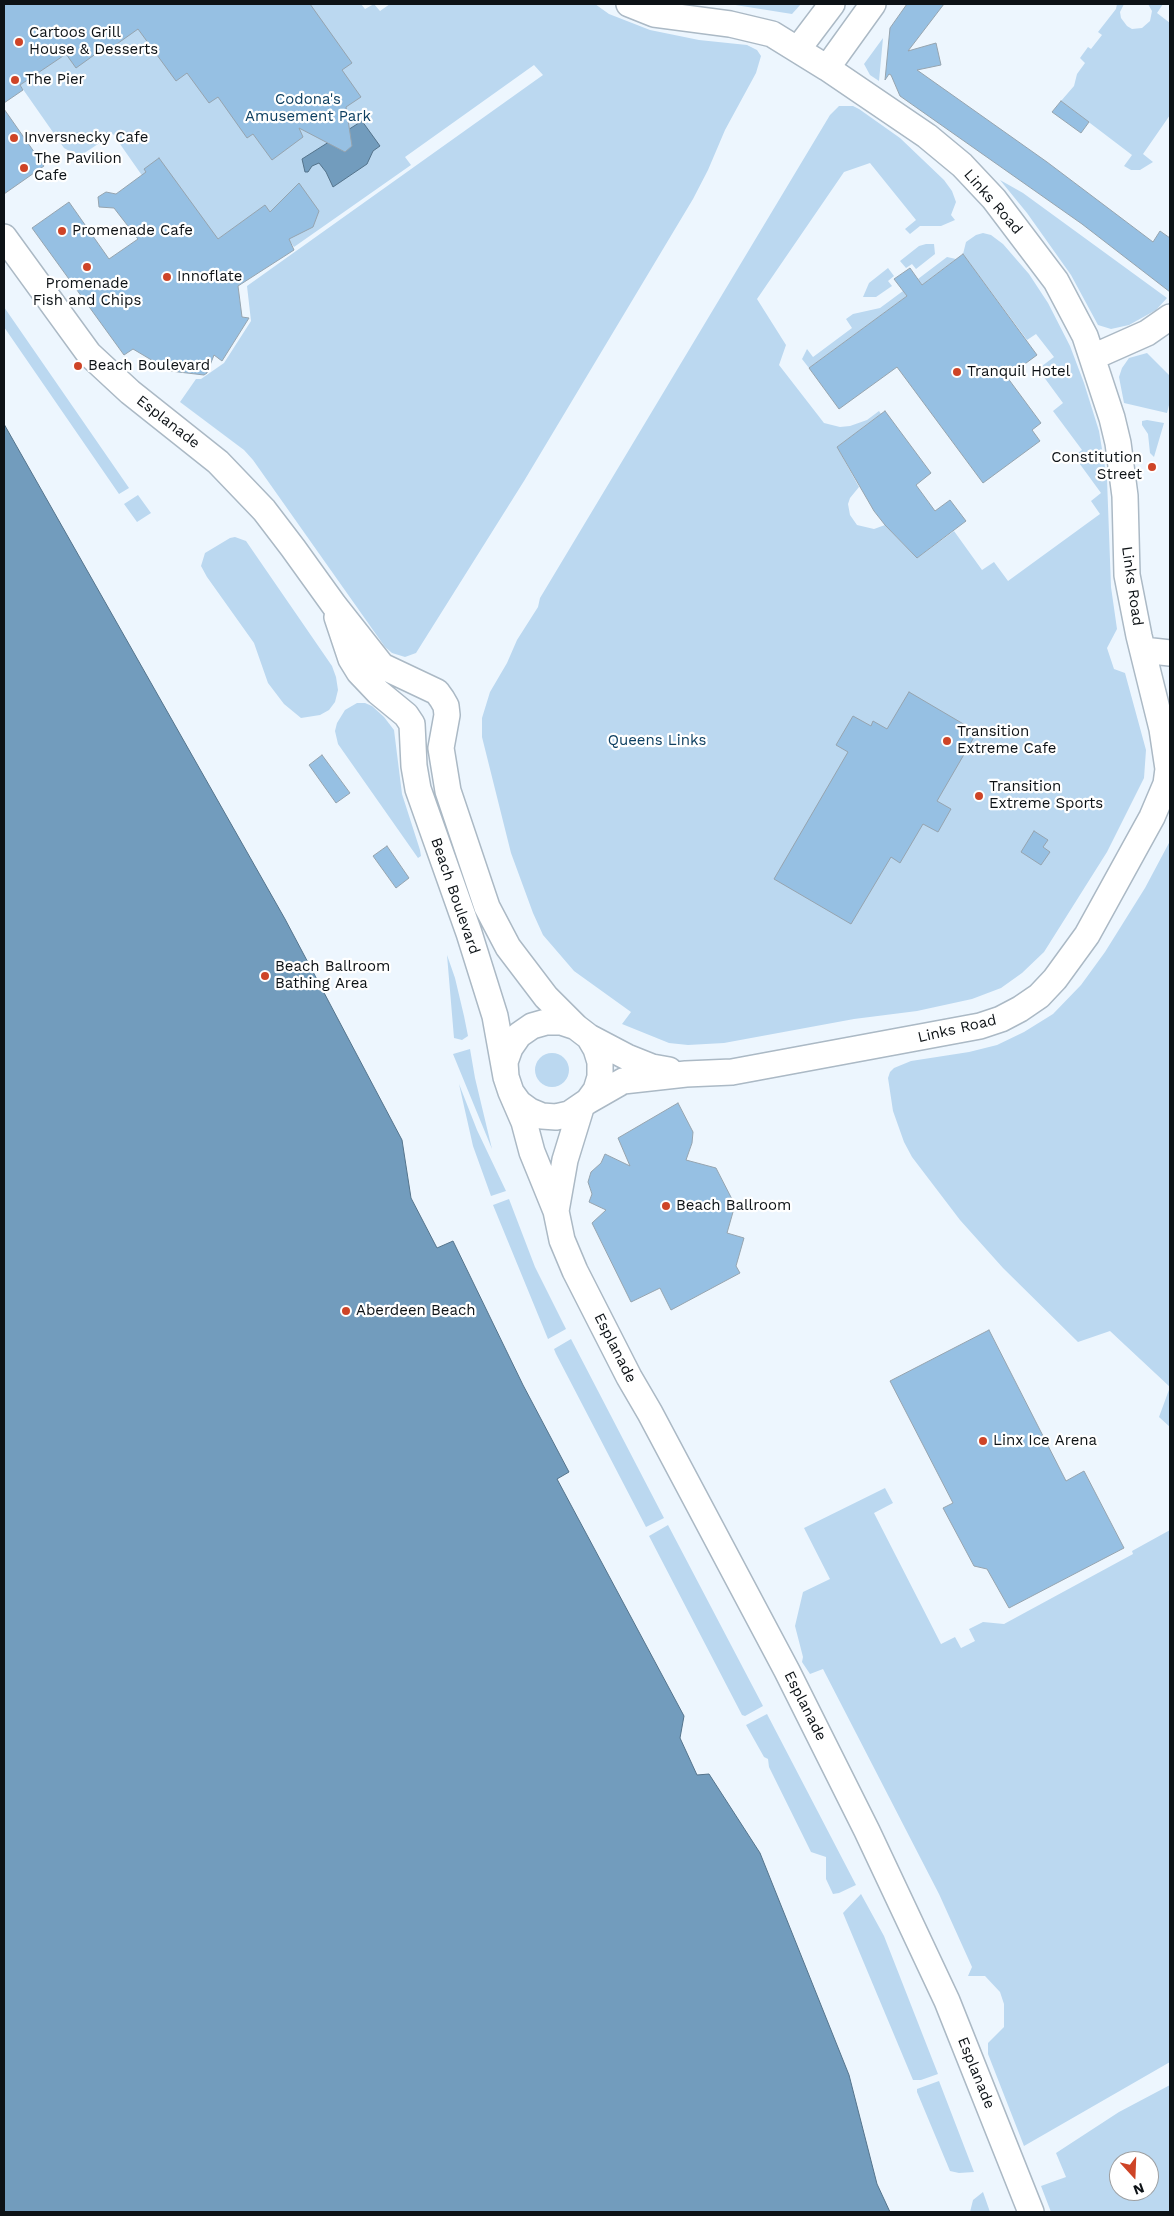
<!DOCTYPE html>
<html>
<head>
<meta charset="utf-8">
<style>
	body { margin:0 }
	#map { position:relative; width:1174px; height:2216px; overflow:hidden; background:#edf6fe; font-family:"Work Sans",sans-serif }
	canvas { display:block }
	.frame { position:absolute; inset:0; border:5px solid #0d1216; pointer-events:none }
	.north { position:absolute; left:1109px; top:2151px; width:50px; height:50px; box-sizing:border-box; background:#fff; border:1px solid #9ea0a2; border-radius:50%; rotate:160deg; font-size:14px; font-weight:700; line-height:20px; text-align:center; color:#0d1216 }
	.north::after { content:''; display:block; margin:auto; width:18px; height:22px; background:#ce4427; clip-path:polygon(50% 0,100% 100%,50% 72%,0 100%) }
</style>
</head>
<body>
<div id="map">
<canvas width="1174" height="2216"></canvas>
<div class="frame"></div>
<div class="north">N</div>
</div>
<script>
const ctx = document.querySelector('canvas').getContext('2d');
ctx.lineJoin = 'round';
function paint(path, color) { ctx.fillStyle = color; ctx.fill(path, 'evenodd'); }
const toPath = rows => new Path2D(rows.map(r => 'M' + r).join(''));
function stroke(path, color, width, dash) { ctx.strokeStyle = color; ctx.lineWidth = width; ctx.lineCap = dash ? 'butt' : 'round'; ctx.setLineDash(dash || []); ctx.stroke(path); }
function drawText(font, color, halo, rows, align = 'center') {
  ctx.font = font + ' "Work Sans",sans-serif'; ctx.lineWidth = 4.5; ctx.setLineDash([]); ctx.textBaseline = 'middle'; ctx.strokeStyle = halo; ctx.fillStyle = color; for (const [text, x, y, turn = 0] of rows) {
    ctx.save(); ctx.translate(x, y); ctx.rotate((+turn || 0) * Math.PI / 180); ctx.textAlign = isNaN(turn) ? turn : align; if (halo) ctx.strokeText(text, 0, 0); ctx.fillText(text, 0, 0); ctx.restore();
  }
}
paint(toPath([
	[31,4,361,4,365,9,374,4,380,11,390,4,595,4,609,14,650,30,699,40,747,45,757,50,761,56,756,73,725,130,708,170,693,199,524,481,416,653,405,657,392,653,385,647,253,460,244,450,180,402,196,379,201,379,224,363,251,321,247,286,543,75,534,65,405,157,411,165,294,247,265,206,197,254,113,134,83,154,73,153,64,148,20,85,65,53],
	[729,4,801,4,792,14],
	[1117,4,1124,4,1120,12,1121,18,1127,26,1132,29,1142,28,1150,21,1152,11,1148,4,1163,4,1157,13,1170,23,1170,115,1143,154,1153,162,1140,170,1131,170,1124,166,1132,155,1061,101,1074,86,1077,74,1085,63,1080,58,1088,47,1091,49,1102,35,1098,32,1116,9],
	[883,38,879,81,870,75,864,64],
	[839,106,853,106,859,109,900,138,944,180,952,191,956,202,951,215,955,220,941,226,920,226,910,234,905,229,916,220,870,163,844,172,757,299,786,345,779,365,824,423,840,427,850,426,867,420,879,411,881,414,837,447,859,487,850,498,848,504,850,515,857,525,874,529,885,525,917,558,954,531,982,570,994,562,1008,581,1100,514,1091,501,1101,493,1074,456,1082,450,1053,411,1063,403,1038,369,1054,357,1036,334,1027,340,963,254,966,242,976,235,983,233,991,235,1003,244,1029,274,1048,303,1070,346,1084,383,1099,431,1107,479,1111,587,1117,629,1107,648,1114,669,1125,673,1146,750,1144,778,1107,852,1044,952,1022,973,1001,988,972,999,917,1011,854,1019,724,1043,688,1045,669,1043,622,1024,631,1012,574,971,543,935,533,913,511,853,482,737,482,718,490,692,507,663,517,640,538,607,540,598,830,115],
	[1000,180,1023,193,1167,298,1156,310,1129,325,1111,329,1098,325,1071,275,1027,213],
	[926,244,934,244,935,254,916,269,912,264,906,268,900,261,919,246],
	[947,257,956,259,922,285,918,279],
	[888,268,894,276,888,281,892,286,876,297,863,297,869,283],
	[903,291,907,296,809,368,802,359,807,349,813,357,852,328,846,319,853,314,880,308],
	[4,307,129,488,119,494,4,327],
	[1147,353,1170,376,1170,401,1167,413,1124,403,1119,377,1122,368,1129,358],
	[1147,420,1164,423,1154,457,1150,453,1148,434,1142,425,1142,421],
	[138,495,151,513,137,522,124,504],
	[235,537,246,541,332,666,336,677,338,690,335,702,329,710,320,715,301,718,284,704,268,683,254,643,207,577,201,566,205,553,230,538],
	[357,703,365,703,372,706,384,717,394,730,402,794,420,850,421,856,418,858,338,744,335,731,337,723,345,710],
	[1170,841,1170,1427,1159,1417,1170,1387,1110,1331,1078,1342,1003,1268,960,1220,912,1157,904,1142,893,1111,888,1078,890,1072,894,1068,911,1061,969,1052,997,1045,1024,1032,1053,1014,1081,985,1105,952,1145,888],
	[447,955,455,978,464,1016,468,1036,462,1040,454,1038],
	[470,1049,475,1078,492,1149,453,1054],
	'535 1070a17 17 0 1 1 34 0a17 17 0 1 1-34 0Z',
	[459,1084,477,1130,506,1191,491,1196,473,1146],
	[509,1199,535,1267,566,1329,548,1339,493,1205],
	[571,1339,664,1518,646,1527,556,1354,554,1349],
	[885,1488,893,1503,874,1513,941,1644,955,1637,961,1648,975,1641,969,1629,983,1622,1004,1624,1133,1554,1132,1551,1170,1530,1170,2062,1024,2146,988,2054,988,2043,1004,2027,1004,2004,1000,1992,985,1976,968,1976,972,1967,939,1894,823,1669,810,1674,802,1662,803,1657,795,1626,803,1592,830,1579,804,1528],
	[668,1525,763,1706,745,1716,742,1715,649,1536],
	[767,1714,856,1885,839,1893,833,1894,826,1879,826,1857,811,1852,769,1767,768,1759,764,1757,746,1725],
	[861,1894,884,1936,938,2074,921,2080,913,2080,843,1913],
	[939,2081,974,2172,959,2173,950,2171,917,2092,917,2089],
	[1170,2085,1170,2212,1051,2212,1041,2186,1066,2177,1056,2153,1119,2112],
	[1119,2161,1149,2161,1149,2191,1119,2191],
	[983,2192,990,2212,970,2212,973,2200]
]), '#bbd8f0');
const water = toPath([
	[362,121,380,146,373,151,367,164,333,187,326,172,319,163,312,166,308,172,305,172,302,159,362,121],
	[4,424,285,919,402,1140,411,1198,437,1248,453,1241,523,1385,569,1472,557,1479,684,1716,680,1738,697,1775,709,1774,760,1853,849,2075,877,2184,890,2212,4,2212,4,424]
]);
paint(water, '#729cbd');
stroke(water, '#54738b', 1);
const building = toPath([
	[4,4,310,4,352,63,342,70,361,97,346,107,352,146,345,152,299,128,303,137,272,160,253,134,247,138,218,97,209,103,187,73,176,81,138,29,107,51,104,48,76,68,66,54,20,85,23,90,4,103,4,4],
	[907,4,944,4,908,51,936,43,941,65,917,70,1047,162,1153,242,1160,231,1170,238,1170,292,1082,224,900,96,891,75,889,74,885,80,890,28,907,4],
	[1061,101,1089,122,1081,133,1052,112,1061,101],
	[4,109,44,166,4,194,4,109],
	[159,158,218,239,265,205,270,212,299,183,319,211,313,227,289,239,294,250,238,286,242,317,249,318,222,361,214,355,207,373,204,375,170,371,133,349,124,355,32,228,69,202,109,259,138,239,114,208,99,207,98,197,106,192,116,194,146,172,144,169,159,158],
	[963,254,1037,355,1007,377,1041,423,1032,430,1040,441,983,483,897,367,839,409,809,368,907,296,894,279,910,268,922,285,963,254],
	[885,411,931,473,916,485,935,511,950,500,966,521,917,558,885,525,874,511,837,447,885,411],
	[909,692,977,732,937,801,951,809,938,832,923,824,900,863,891,857,851,924,774,879,848,752,836,745,853,716,871,726,873,721,887,729,909,692],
	[322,755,350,793,336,803,309,765,322,755],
	[1034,831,1048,840,1043,847,1050,852,1041,865,1021,852,1034,831],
	[387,846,409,878,396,888,373,856,387,846],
	[678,1103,693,1132,692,1143,686,1160,716,1168,735,1205,727,1233,744,1238,736,1266,740,1273,671,1310,660,1288,631,1302,592,1223,606,1210,589,1202,592,1194,588,1182,591,1172,601,1163,605,1154,630,1166,618,1138,678,1103],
	[989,1330,1066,1481,1084,1471,1124,1548,1009,1608,987,1569,974,1566,943,1508,953,1503,890,1381,989,1330]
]);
paint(building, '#96c0e3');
stroke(building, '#96a4af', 1);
const minor = toPath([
	[798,49,832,4],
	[827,68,873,4],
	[4,237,89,354,130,392,218,462,264,510,293,548,334,605,382,666,437,692,442,699,446,706,447,715,441,748,448,791,487,907,508,947,546,997,576,1027],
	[1093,357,1147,333,1170,317],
	[337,617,351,659,359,672,378,692,406,715,412,724,414,766,418,789,469,933,495,1016,506,1077,511,1092,519,1103,530,1111,542,1116,556,1117,569,1114,588,1101,596,1090,600,1077,600,1062,596,1049,589,1037,576,1027,561,1022,546,1022,532,1026,519,1035,510,1048,505,1062,506,1077],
	[1143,650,1170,653],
	[589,1037,627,1057,652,1067,669,1070],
	[511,1092,524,1122,532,1152,556,1211,562,1240,575,1271,629,1377,650,1413,787,1671,867,1831,947,2001,1031,2212],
	[588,1101,623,1081,686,1074,732,1072,980,1026,1001,1019,1020,1009,1039,996,1055,979,1087,935,1152,817,1166,784,1168,769,1162,729,1139,636,1127,575,1125,496,1118,443,1112,418,1085,336,1056,281,994,199,962,165,927,136,827,68,772,34,730,24,654,14,629,4],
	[556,1211,565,1160,581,1108]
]);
stroke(minor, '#abb9c5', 28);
stroke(minor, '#fff', 25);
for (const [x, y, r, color] of [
	[19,42,5,"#ce4427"],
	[15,80,5,"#ce4427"],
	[14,138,5,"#ce4427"],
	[24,168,5,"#ce4427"],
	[62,231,5,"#ce4427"],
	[87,267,5,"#ce4427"],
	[167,277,5,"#ce4427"],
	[78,366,5,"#ce4427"],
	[957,372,5,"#ce4427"],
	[1152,467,5,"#ce4427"],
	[947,741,5,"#ce4427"],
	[979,796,5,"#ce4427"],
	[265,976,5,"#ce4427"],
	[666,1206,5,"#ce4427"],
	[346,1311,5,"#ce4427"],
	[983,1441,5,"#ce4427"]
]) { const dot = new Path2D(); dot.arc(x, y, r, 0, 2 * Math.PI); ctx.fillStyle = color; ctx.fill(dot); stroke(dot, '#fff', 2); }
drawText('15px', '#0d1216', '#fff', [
	["Cartoos Grill",29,33],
	["House & Desserts",29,50],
	["The Pier",25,80],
	["Inversnecky Cafe",24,138],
	["The Pavilion",34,159],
	["Cafe",34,176],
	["Promenade Cafe",72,231],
	["Innoflate",177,277],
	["Promenade",87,284,"center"],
	["Fish and Chips",87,301,"center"],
	["Beach Boulevard",88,366],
	["Tranquil Hotel",967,372],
	["Constitution",1142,458,"right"],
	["Street",1142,475,"right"],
	["Transition",957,732],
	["Extreme Cafe",957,749],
	["Transition",989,787],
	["Extreme Sports",989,804],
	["Beach Ballroom",275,967],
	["Bathing Area",275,984],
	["Beach Ballroom",676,1206],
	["Aberdeen Beach",356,1311],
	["Linx Ice Arena",993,1441]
], 'left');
drawText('15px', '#0e4062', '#fff', [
	["Codona's",308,100],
	["Amusement Park",308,117],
	["Queens Links",657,741]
]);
drawText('15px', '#0d1216', '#fff', [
	["Links Road",993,202,49],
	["Esplanade",168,422,38],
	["Links Road",1132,586,82],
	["Beach Boulevard",455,896,71],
	["Links Road",957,1029,-13],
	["Esplanade",615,1348,63],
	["Esplanade",805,1706,63],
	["Esplanade",976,2073,68]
]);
</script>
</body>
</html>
